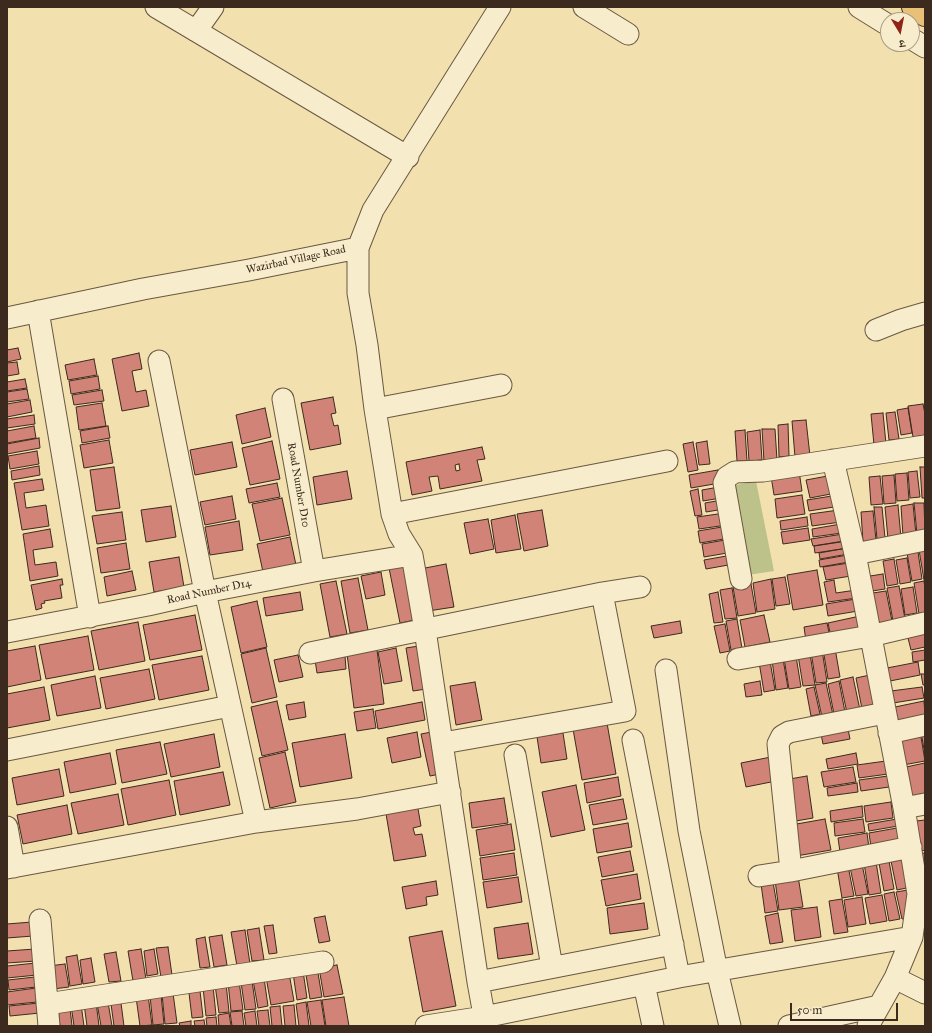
<!DOCTYPE html>
<html>
<head>
<meta charset="utf-8">
<style>
	body { margin:0 }
	#map { position:relative; width:932px; height:1033px; overflow:hidden; background:#f2e1af; font-family:"IM FELL Great Primer","Noto Serif Devanagari",serif }
	canvas { display:block }
	.frame { position:absolute; inset:0; border:8px solid #3c2a1e; pointer-events:none }
	.north { position:absolute; left:880px; top:12px; width:40px; height:40px; box-sizing:border-box; background:#f7eccb; border:1px solid #ac9e86; border-radius:50%; rotate:170deg; font-size:11px; font-weight:700; line-height:16px; text-align:center; color:#3c2a1e }
	.north::after { content:''; display:block; margin:auto; width:14px; height:18px; background:#8f2418; clip-path:polygon(50% 0,100% 100%,50% 72%,0 100%) }
	.scale { position:absolute; left:790px; top:1003px; width:108px; height:18px; box-sizing:border-box; border:2px solid #3c2a1e; border-top:0; padding-left:5px; font-size:12px; line-height:14px; white-space:nowrap; color:#3c2a1e; -webkit-text-stroke:3px #f7eccb; paint-order:stroke }
</style>
</head>
<body>
<div id="map">
<canvas width="932" height="1033"></canvas>
<div class="frame"></div>
<div class="north">उ</div>
<div class="scale">50 m</div>
</div>
<script>
const ctx = document.querySelector('canvas').getContext('2d');
ctx.lineJoin = 'round';
function paint(path, color) { ctx.fillStyle = color; ctx.fill(path, 'evenodd'); }
const toPath = rows => new Path2D(rows.map(r => 'M' + r).join(''));
function stroke(path, color, width, dash) { ctx.strokeStyle = color; ctx.lineWidth = width; ctx.lineCap = dash ? 'butt' : 'round'; ctx.setLineDash(dash || []); ctx.stroke(path); }
function drawText(font, color, halo, rows, align = 'center') {
  ctx.font = font + ' "IM FELL Great Primer",serif'; ctx.lineWidth = 3; ctx.setLineDash([]); ctx.textBaseline = 'middle'; ctx.strokeStyle = halo; ctx.fillStyle = color; for (const [text, x, y, turn = 0] of rows) {
    ctx.save(); ctx.translate(x, y); ctx.rotate((+turn || 0) * Math.PI / 180); ctx.textAlign = isNaN(turn) ? turn : align; if (halo) ctx.strokeText(text, 0, 0); ctx.fillText(text, 0, 0); ctx.restore();
  }
}
paint(toPath([
	[756,481,774,571,748,575,731,486]
]), '#bcc28a');
const building = toPath([
	[18,348,21,359,7,362,7,350,18,348],
	[139,353,142,369,132,371,136,392,146,390,149,406,122,411,112,359,139,353],
	[94,359,97,375,68,380,65,365,94,359],
	[17,362,19,374,7,376,7,363,17,362],
	[98,376,100,389,71,394,69,381,98,376],
	[25,379,27,388,7,391,7,382,25,379],
	[27,389,29,399,7,402,7,392,27,389],
	[102,390,104,401,74,405,72,395,102,390],
	[333,397,336,413,331,414,334,426,338,425,341,444,310,450,301,403,333,397],
	[30,400,32,412,7,417,7,404,30,400],
	[102,403,106,426,79,430,76,407,102,403],
	[923,404,925,414,925,435,913,437,908,406,923,404],
	[265,408,271,437,242,444,236,415,265,408],
	[908,408,912,433,901,435,897,410,908,408],
	[895,412,899,439,889,440,886,413,895,412],
	[883,413,886,444,874,445,871,414,883,413],
	[34,415,35,424,7,428,7,419,34,415],
	[806,420,810,456,795,457,792,421,806,420],
	[788,424,789,456,779,457,778,425,788,424],
	[34,426,36,438,7,443,7,431,34,426],
	[108,426,110,438,82,443,80,431,108,426],
	[762,429,775,429,777,460,764,461,762,429],
	[745,430,747,461,737,461,735,431,745,430],
	[760,430,762,460,749,461,747,432,760,430],
	[39,438,40,448,7,454,7,444,39,438],
	[109,440,113,463,84,468,80,445,109,440],
	[272,441,280,479,250,485,242,448,272,441],
	[707,441,710,464,699,465,696,443,707,441],
	[232,442,237,467,195,475,190,450,232,442],
	[693,442,698,470,688,472,683,444,693,442],
	[482,447,485,459,477,460,482,481,440,489,438,476,429,477,432,491,412,495,406,462,482,447],
	[459,464,460,470,456,471,455,465,459,464],
	[37,451,39,464,10,469,8,456,37,451],
	[39,466,40,475,12,480,11,471,39,466],
	[114,467,120,508,96,511,90,470,114,467],
	[920,467,925,467,925,498,922,498,920,467],
	[718,470,720,483,691,488,689,475,718,470],
	[347,471,352,499,317,505,313,477,347,471],
	[799,471,802,491,774,495,771,476,799,471],
	[917,471,920,497,910,498,908,472,917,471],
	[907,473,909,500,897,501,895,474,907,473],
	[833,475,836,493,810,498,806,480,833,475],
	[894,475,896,503,884,504,882,476,894,475],
	[880,476,883,504,871,505,869,477,880,476],
	[42,479,44,490,24,493,26,508,46,505,49,526,22,530,14,483,42,479],
	[277,483,280,497,249,503,246,489,277,483],
	[719,487,721,498,703,501,702,490,719,487],
	[698,489,702,515,695,516,690,491,698,489],
	[802,495,805,514,777,518,775,499,802,495],
	[838,495,840,506,809,511,807,500,838,495],
	[232,496,236,519,205,525,200,502,232,496],
	[282,498,290,535,260,541,252,504,282,498],
	[722,500,724,509,706,512,705,503,722,500],
	[914,503,924,503,925,534,917,534,914,503],
	[913,504,916,535,903,536,901,506,913,504],
	[898,505,901,538,888,539,885,507,898,505],
	[171,506,176,537,146,542,141,510,171,506],
	[874,507,882,507,885,538,877,539,874,507],
	[542,510,548,546,524,551,517,514,542,510],
	[839,510,841,522,812,526,810,514,839,510],
	[873,511,876,540,863,542,861,512,873,511],
	[122,512,126,540,97,544,92,516,122,512],
	[725,513,727,525,699,529,697,517,725,513],
	[515,515,521,549,496,553,491,520,515,515],
	[807,517,808,526,781,530,780,521,807,517],
	[488,519,494,549,470,554,464,523,488,519],
	[239,521,243,550,210,555,205,527,239,521],
	[841,524,842,533,813,537,812,529,841,524],
	[728,526,730,538,700,543,698,531,728,526],
	[808,528,810,540,783,544,781,532,808,528],
	[50,529,53,547,33,550,35,565,56,562,58,576,30,581,23,534,50,529],
	[843,534,844,541,813,546,811,539,843,534],
	[290,537,296,565,263,572,257,544,290,537],
	[731,539,733,552,704,557,702,544,731,539],
	[847,541,848,548,815,553,814,546,847,541],
	[126,543,130,569,101,573,97,548,126,543],
	[847,548,848,554,820,559,819,553,847,548],
	[925,549,925,579,924,580,919,550,925,549],
	[918,552,922,579,912,581,907,553,918,552],
	[732,555,734,564,706,569,704,560,732,555],
	[848,555,849,562,820,567,819,560,848,555],
	[179,557,184,587,154,592,149,562,179,557],
	[907,558,911,582,900,584,896,560,907,558],
	[894,559,898,584,887,586,883,561,894,559],
	[849,563,851,576,826,580,823,567,849,563],
	[410,564,420,619,400,623,389,568,410,564],
	[446,564,454,607,428,611,420,569,446,564],
	[817,570,823,605,793,610,787,575,817,570],
	[132,571,136,590,107,596,104,577,132,571],
	[381,572,385,595,366,599,361,576,381,572],
	[883,574,885,589,872,591,870,576,883,574],
	[785,577,790,604,776,606,772,579,785,577],
	[358,578,368,630,350,633,341,581,358,578],
	[62,579,63,585,60,585,62,598,44,601,45,603,41,604,42,608,36,610,31,585,62,579],
	[771,579,775,609,757,612,753,583,771,579],
	[834,580,836,593,856,590,857,598,828,602,824,582,834,580],
	[336,581,347,634,330,637,320,584,336,581],
	[924,581,925,589,925,613,919,614,914,583,924,581],
	[751,584,756,613,738,616,733,587,751,584],
	[899,586,905,619,893,621,887,588,899,586],
	[913,587,917,613,905,615,901,589,913,587],
	[732,588,737,618,725,619,720,590,732,588],
	[886,591,892,621,878,623,873,593,886,591],
	[300,592,303,610,266,616,263,598,300,592],
	[718,592,723,622,714,623,709,594,718,592],
	[856,599,858,611,828,616,826,604,856,599],
	[257,601,267,647,241,653,231,607,257,601],
	[195,615,202,650,150,660,143,625,195,615],
	[764,615,770,642,745,647,740,620,764,615],
	[860,616,863,630,831,637,828,623,860,616],
	[737,619,742,648,731,650,726,621,737,619],
	[680,621,682,633,654,638,651,626,680,621],
	[138,622,145,661,99,670,91,631,138,622],
	[827,623,830,637,806,641,804,627,827,623],
	[725,624,730,651,720,653,714,626,725,624],
	[925,630,925,647,911,650,907,634,925,630],
	[88,636,94,670,46,679,39,645,88,636],
	[35,646,41,680,7,687,7,651,35,646],
	[419,646,426,689,413,691,406,648,419,646],
	[266,648,277,697,252,703,241,654,266,648],
	[396,648,402,681,384,684,378,652,396,648],
	[835,648,840,677,828,679,823,649,835,648],
	[377,650,384,704,354,708,347,654,377,650],
	[822,650,827,682,816,683,811,652,822,650],
	[925,650,925,660,913,662,912,652,925,650],
	[810,654,815,685,803,686,798,655,810,654],
	[298,655,303,677,279,682,274,660,298,655],
	[202,656,209,690,159,700,152,665,202,656],
	[345,656,346,669,317,673,315,660,345,656],
	[796,656,801,687,789,689,784,658,796,656],
	[783,659,788,688,776,690,772,660,783,659],
	[770,661,775,690,764,692,759,662,770,661],
	[918,662,920,675,890,681,887,668,918,662],
	[149,669,155,699,106,709,100,678,149,669],
	[921,674,925,674,925,685,923,685,921,674],
	[870,675,876,706,862,709,856,678,870,675],
	[95,676,101,708,57,716,51,685,95,676],
	[853,677,860,710,847,713,840,680,853,677],
	[760,681,762,695,746,697,744,684,760,681],
	[839,681,845,712,834,714,828,684,839,681],
	[475,682,482,720,456,725,450,686,475,682],
	[826,683,833,715,822,717,815,685,826,683],
	[44,687,50,720,7,728,7,694,44,687],
	[814,687,820,714,811,716,806,689,814,687],
	[922,687,924,698,893,703,891,691,922,687],
	[277,701,288,750,262,756,251,707,277,701],
	[924,701,925,715,898,720,895,707,924,701],
	[304,702,306,717,289,720,286,705,304,702],
	[422,702,425,720,378,729,375,711,422,702],
	[373,709,376,728,357,731,354,712,373,709],
	[607,723,616,774,582,780,573,729,607,723],
	[847,724,850,739,823,744,820,729,847,724],
	[437,731,445,773,430,776,421,734,437,731],
	[920,731,925,761,903,765,898,735,920,731],
	[925,731,925,755,921,732,925,731],
	[417,732,421,757,392,763,387,738,417,732],
	[563,733,567,759,541,763,537,737,563,733],
	[214,734,220,767,171,777,164,744,214,734],
	[345,734,352,778,300,787,292,743,345,734],
	[160,742,167,774,122,783,116,750,160,742],
	[285,752,296,802,270,808,259,758,285,752],
	[110,753,116,784,70,793,64,762,110,753],
	[856,753,858,764,828,769,826,759,856,753],
	[771,757,776,781,746,787,741,763,771,757],
	[886,761,888,774,859,778,857,765,886,761],
	[925,763,925,793,912,796,906,767,925,763],
	[853,767,856,782,824,787,821,772,853,767],
	[59,769,64,796,17,805,12,778,59,769],
	[223,772,230,805,180,815,174,781,223,772],
	[807,776,813,818,790,822,784,780,807,776],
	[888,776,889,787,861,791,859,780,888,776],
	[618,777,621,796,587,803,584,783,618,777],
	[169,780,176,815,128,825,121,789,169,780],
	[857,783,858,792,828,796,827,788,857,783],
	[576,785,585,830,551,837,542,792,576,785],
	[118,794,124,825,78,834,71,803,118,794],
	[504,798,508,823,472,828,469,803,504,798],
	[623,799,627,819,593,825,589,805,623,799],
	[891,802,893,818,866,822,864,806,891,802],
	[417,803,421,826,413,828,415,835,422,834,426,856,394,861,385,808,417,803],
	[67,805,72,834,23,844,17,815,67,805],
	[862,806,863,817,831,822,830,811,862,806],
	[825,819,831,850,796,856,791,825,825,819],
	[863,819,865,832,835,836,834,823,863,819],
	[897,819,898,826,869,831,868,824,897,819],
	[925,820,925,850,921,851,916,821,925,820],
	[628,823,632,847,597,853,593,829,628,823],
	[511,824,515,850,480,856,476,830,511,824],
	[897,828,899,842,871,847,869,833,897,828],
	[867,833,869,848,840,852,838,838,867,833],
	[630,851,634,871,602,877,598,857,630,851],
	[514,853,517,875,483,880,480,858,514,853],
	[925,853,925,884,919,854,925,853],
	[906,859,911,887,897,890,891,861,906,859],
	[889,861,894,889,884,891,879,863,889,861],
	[876,862,881,893,869,895,864,863,876,862],
	[862,864,868,894,856,896,850,867,862,864],
	[848,866,854,896,842,898,837,868,848,866],
	[637,874,641,899,606,906,601,880,637,874],
	[798,876,803,907,779,910,775,880,798,876],
	[518,877,522,902,487,908,483,882,518,877],
	[436,881,438,895,426,897,427,905,406,909,402,887,436,881],
	[773,882,778,911,765,913,761,884,773,882],
	[908,890,913,917,902,919,896,892,908,890],
	[894,892,900,919,889,921,884,894,894,892],
	[882,895,887,921,870,924,865,898,882,895],
	[862,897,866,924,848,927,844,900,862,897],
	[842,899,848,932,834,934,829,901,842,899],
	[644,903,648,929,610,934,607,908,644,903],
	[817,907,821,937,795,941,791,910,817,907],
	[778,913,783,942,770,944,765,916,778,913],
	[325,916,330,941,319,943,314,918,325,916],
	[32,922,33,936,7,938,7,924,32,922],
	[528,923,533,954,498,959,494,928,528,923],
	[273,925,277,953,269,954,264,926,273,925],
	[259,928,264,960,252,961,247,930,259,928],
	[245,930,250,964,237,966,231,932,245,930],
	[442,931,456,1006,423,1012,409,937,442,931],
	[222,935,227,965,214,967,209,937,222,935],
	[205,937,210,967,200,968,196,939,205,937],
	[168,947,172,975,161,977,156,948,168,947],
	[35,949,36,961,7,963,7,951,35,949],
	[141,949,146,979,133,981,128,951,141,949],
	[154,949,158,974,147,976,144,951,154,949],
	[116,952,121,981,109,982,104,954,116,952],
	[77,955,82,984,70,986,66,957,77,955],
	[91,958,95,982,83,984,80,960,91,958],
	[36,963,37,975,7,978,7,966,36,963],
	[65,964,69,987,53,989,49,966,65,964],
	[337,965,343,994,324,997,319,968,337,965],
	[317,967,322,997,310,999,305,969,317,967],
	[303,971,307,998,297,1000,293,973,303,971],
	[289,973,294,1001,271,1005,266,977,289,973],
	[35,977,36,987,9,990,8,980,35,977],
	[264,978,268,1006,258,1008,253,980,264,978],
	[239,981,243,1010,231,1011,228,982,239,981],
	[252,981,256,1009,245,1010,241,982,252,981],
	[226,983,229,1012,219,1013,215,985,226,983],
	[213,986,216,1015,206,1016,203,987,213,986],
	[36,988,37,1002,7,1005,7,992,36,988],
	[200,991,203,1017,192,1018,189,993,200,991],
	[173,993,177,1023,165,1024,162,994,173,993],
	[148,995,152,1025,140,1026,136,997,148,995],
	[161,995,164,1024,153,1025,150,996,161,995],
	[344,997,349,1026,326,1026,322,1000,344,997],
	[321,1000,325,1026,311,1026,307,1002,321,1000],
	[96,1002,99,1026,87,1026,84,1004,96,1002],
	[108,1002,112,1026,101,1026,97,1003,108,1002],
	[306,1002,309,1026,299,1026,296,1004,306,1002],
	[39,1003,40,1013,10,1016,9,1006,39,1003],
	[121,1003,124,1026,114,1026,111,1004,121,1003],
	[81,1004,84,1026,74,1026,71,1005,81,1004],
	[294,1005,296,1026,285,1026,283,1006,294,1005],
	[280,1006,282,1026,272,1026,270,1007,280,1006],
	[70,1008,72,1026,60,1026,58,1009,70,1008],
	[268,1010,270,1026,259,1026,257,1011,268,1010],
	[242,1011,244,1026,232,1026,230,1012,242,1011],
	[255,1011,257,1026,246,1026,244,1013,255,1011],
	[229,1013,231,1026,219,1026,218,1015,229,1013],
	[216,1017,217,1026,207,1026,206,1018,216,1017],
	[204,1020,205,1026,195,1026,194,1021,204,1020],
	[191,1021,191,1026,180,1026,179,1023,191,1021]
]);
paint(building, '#d28378');
stroke(building, '#3c2a1e', 1);
const minor = toPath([
	[156,7,408,157],
	[584,7,628,34],
	[859,7,888,25],
	[196,31,213,7],
	[912,39,925,47],
	[38,311,90,617],
	[7,318,143,289,249,270,358,248],
	[876,330,901,320,925,313],
	[159,361,205,592,256,822],
	[283,399,314,571],
	[375,409,501,385],
	[833,460,855,554,904,808,918,894,912,937,895,978,868,1026],
	[392,514,667,461],
	[855,554,925,540],
	[741,579,724,483,727,477,735,472,763,471,925,446],
	[7,632,148,605,205,592,314,571,412,555],
	[310,653,602,593,640,587],
	[738,659,870,636,925,623],
	[666,670,689,831,717,971,730,1026],
	[889,733,925,725],
	[633,740,679,977],
	[443,743,625,711,602,593],
	[7,750,230,706],
	[515,755,552,967],
	[904,808,925,804],
	[7,827,14,867],
	[7,868,256,822,357,809,450,792],
	[791,871,778,744,782,736,789,732,885,713],
	[759,876,791,871,911,847],
	[40,920,49,1026],
	[895,978,925,993],
	[478,982,673,944],
	[644,984,653,1026],
	[47,1004,323,962],
	[426,1026,484,1017,679,977,912,937],
	[486,1026,478,982,425,630,412,555,399,534,392,514,375,409,367,345,358,293,358,248,373,210,500,7],
	[789,1026,879,1006]
]);
const major = toPath([
	[913,7,925,15]
]);
stroke(minor, '#6a5842', 23);
stroke(major, '#3c2a1e', 24);
stroke(minor, '#f7eccb', 21);
stroke(major, '#e9c078', 22);
drawText('11px', '#3c2a1e', '#f7eccb', [
	["Wazirbad Village Road",296,260,-12],
	["Road Number D10",298,485,80],
	["Road Number D14",209,592,-12]
]);
</script>
</body>
</html>
